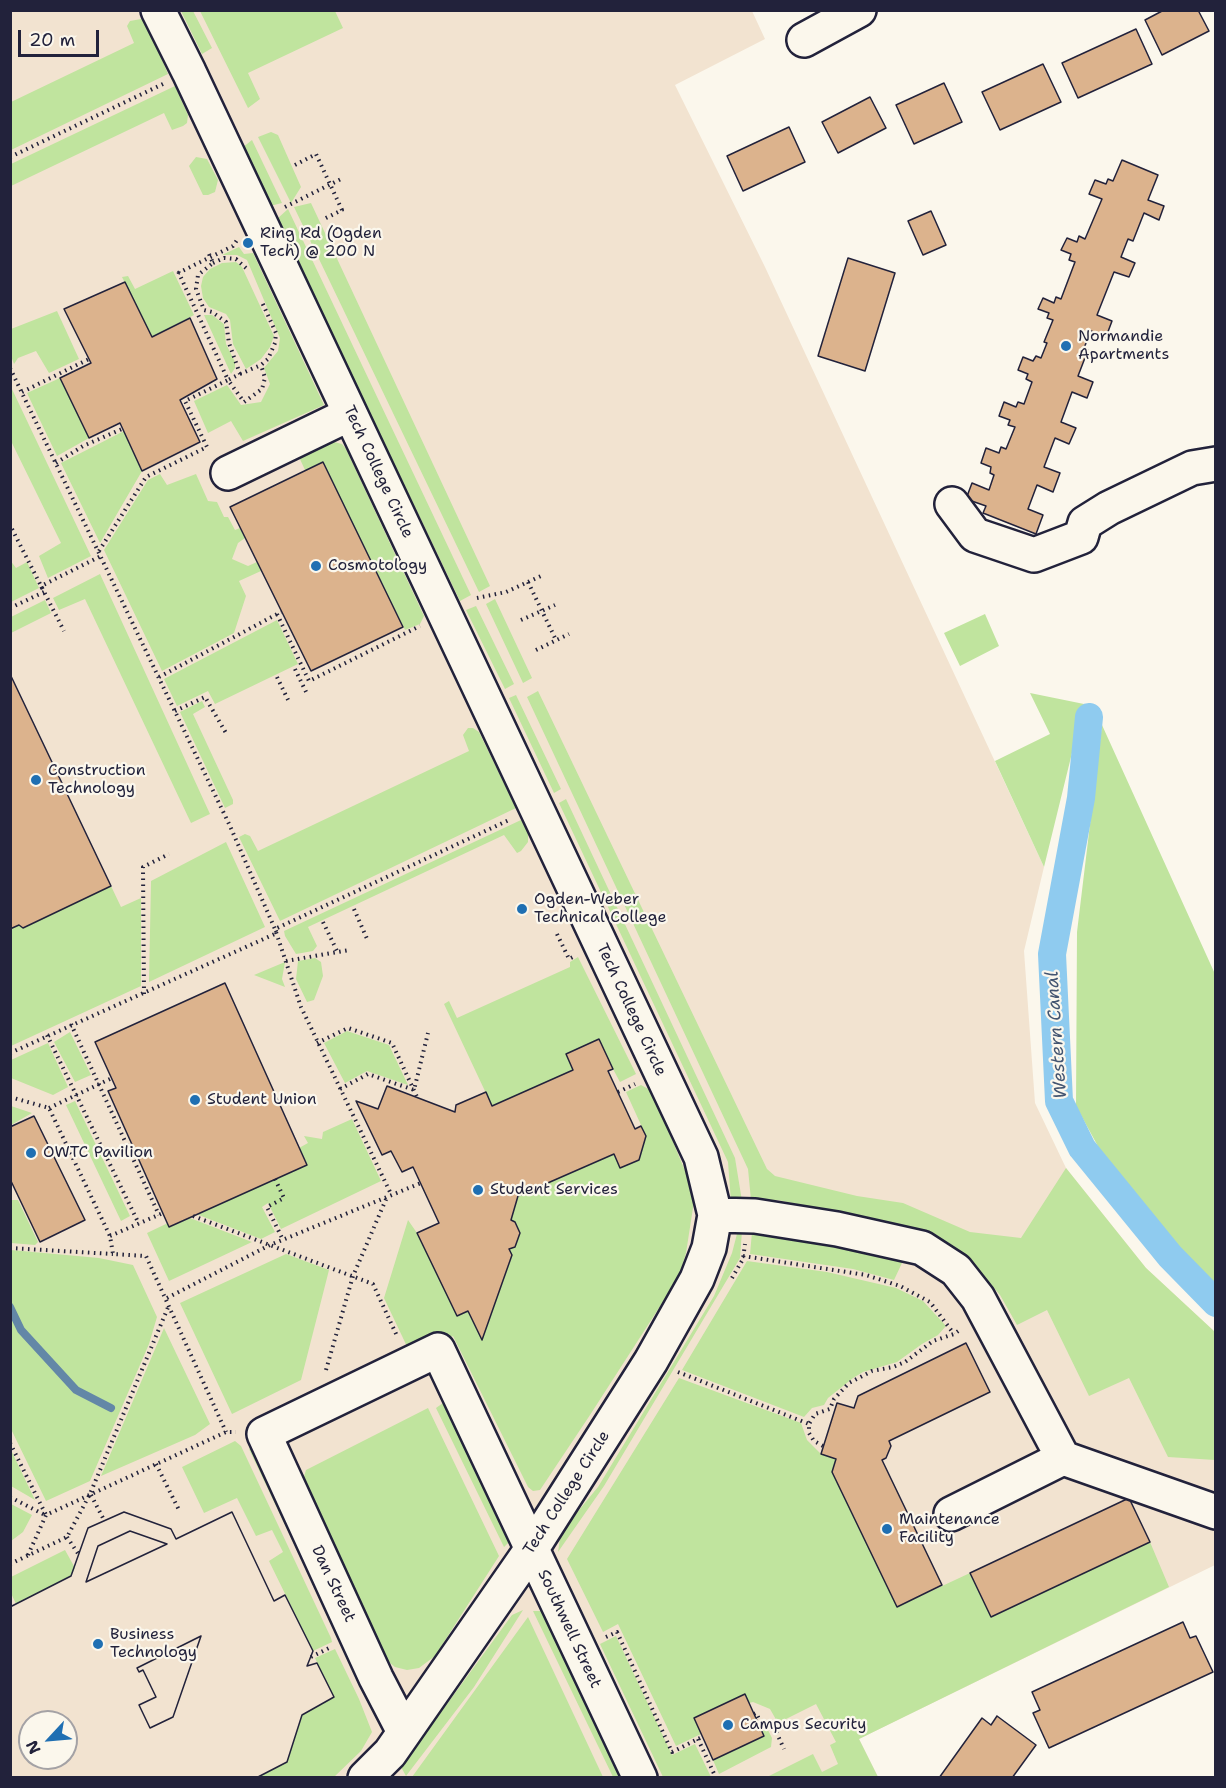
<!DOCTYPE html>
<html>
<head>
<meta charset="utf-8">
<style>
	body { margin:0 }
	#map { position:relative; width:1226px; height:1788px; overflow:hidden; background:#fbf7ec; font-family:"Shantell Sans",sans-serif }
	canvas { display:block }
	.frame { position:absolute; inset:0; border:12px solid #22223b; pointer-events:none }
	.north { position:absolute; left:18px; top:1710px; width:60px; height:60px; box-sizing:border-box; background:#fbf7ec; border:2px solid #a4a2a5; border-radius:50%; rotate:244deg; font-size:16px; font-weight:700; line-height:24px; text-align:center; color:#22223b }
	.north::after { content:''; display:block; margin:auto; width:21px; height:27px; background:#1f6fb2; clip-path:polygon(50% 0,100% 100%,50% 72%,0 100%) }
	.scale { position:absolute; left:18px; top:30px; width:81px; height:27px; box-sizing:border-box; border:3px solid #22223b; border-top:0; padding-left:8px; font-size:18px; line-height:21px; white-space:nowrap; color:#22223b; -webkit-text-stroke:4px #fbf7ec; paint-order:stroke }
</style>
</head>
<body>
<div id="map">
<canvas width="1226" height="1788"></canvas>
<div class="frame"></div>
<div class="north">N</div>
<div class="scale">20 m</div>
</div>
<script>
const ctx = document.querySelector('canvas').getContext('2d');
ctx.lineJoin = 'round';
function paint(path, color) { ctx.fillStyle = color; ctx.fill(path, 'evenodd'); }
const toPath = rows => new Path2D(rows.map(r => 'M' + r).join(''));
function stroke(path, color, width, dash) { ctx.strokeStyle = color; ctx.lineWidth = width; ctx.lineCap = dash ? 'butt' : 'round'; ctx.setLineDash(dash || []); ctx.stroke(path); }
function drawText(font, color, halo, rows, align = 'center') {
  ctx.font = font + ' "Shantell Sans",sans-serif'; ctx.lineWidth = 4.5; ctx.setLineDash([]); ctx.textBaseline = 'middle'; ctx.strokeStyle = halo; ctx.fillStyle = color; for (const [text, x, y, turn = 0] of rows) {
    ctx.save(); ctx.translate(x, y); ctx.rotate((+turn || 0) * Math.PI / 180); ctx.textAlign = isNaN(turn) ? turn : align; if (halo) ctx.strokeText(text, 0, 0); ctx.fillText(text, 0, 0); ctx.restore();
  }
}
paint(toPath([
	[11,11,752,11,765,39,675,85,765,267,1044,867,1024,951,1035,1103,1066,1168,1146,1268,1215,1332,1215,1565,859,1739,878,1777,11,1778],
	[30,1722,66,1722,66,1758,30,1758]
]), '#f2e3d0');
paint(toPath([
	[181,11,193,11,212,48,202,54],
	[200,11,335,11,343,28,248,73,260,99,248,108],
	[141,19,146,22,168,74,11,150,11,102,134,43,127,26,130,21],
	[175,86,188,115,187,123,183,126,172,130,164,113,11,186,11,164],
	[271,132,278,135,301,187,291,203,258,137],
	[252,140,282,203,270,206,242,148],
	[196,157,207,159,218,180,215,192,208,195,203,195,189,166],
	[311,203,490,586,479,592,294,207],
	[288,209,471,595,460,601,277,219],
	[239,247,244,254,253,253,324,405,243,441,231,421,208,433,194,401,227,385,241,405,261,402,270,384,264,368,278,351,280,338,247,260,237,255,222,255],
	[236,262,242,267,274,336,270,347,261,359,246,369,233,344,230,320,226,314,209,307,203,298,201,286,203,277,210,269,222,263],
	[173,271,194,315,152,337,122,277,128,276,135,289],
	[57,311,79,359,49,373,36,351,18,358,14,364,11,356,11,329],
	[204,315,212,315,224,324,226,344,235,362,235,368,231,374],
	[60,378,89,438,57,456,27,393],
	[11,387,91,556,48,578,39,556,61,543,11,441],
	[124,431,142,471,100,543,61,463],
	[334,442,342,444,346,449,424,616,420,624,405,630,323,462,305,470,299,457],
	[160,474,167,485,196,474,208,501,217,502,224,517,228,517,235,530,240,528,245,538,238,543,232,559,248,566,257,562,261,571,239,581,246,596,234,633,162,671,104,550,148,480],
	[10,560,16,568,27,562,39,588,11,602],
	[100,574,210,814,191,823,85,599,59,610,53,598],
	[495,599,532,678,523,683,486,604],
	[45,600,51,613,11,633,11,617],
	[476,606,514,684,505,689,466,610],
	[985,614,999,646,960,666,944,633],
	[277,620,298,664,215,704,208,691,177,706,164,679],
	[538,691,767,1169,775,1176,857,1196,903,1203,970,1232,1021,1238,1066,1168,1146,1268,1215,1332,1215,1460,1168,1457,1129,1378,1089,1396,1047,1310,1017,1325,1000,1295,965,1254,921,1230,912,1228,778,1200,751,1200,748,1169,527,697],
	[1030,693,1084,704,1044,867,995,761,1050,734],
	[516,695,561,789,554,793,509,698],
	[202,701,205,707,193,714,233,800,233,804,225,808,180,712],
	[1102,725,1215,974,1215,1291,1113,1174,1076,1106,1077,932],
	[468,728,473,728,479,732,516,808,280,921,239,837,245,834,250,836,258,851,469,751,463,735],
	[566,799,735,1158,742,1201,731,1202,728,1162,559,803],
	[521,820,528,832,528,842,521,851,517,853,504,835,308,927,317,946,313,951,296,954,285,936,284,931],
	[226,842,265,927,149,982,151,881],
	[111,886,121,907,141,898,141,986,11,1046,10,929,19,925,23,928],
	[578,957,636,1074,620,1082,613,1069,573,1070,492,1106,444,1004,449,1001,457,1018,570,967,570,962],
	[315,958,321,962,323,976,314,1000,307,1002,296,979,298,961],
	[285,962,282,979,285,987,254,975],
	[347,1031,389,1045,408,1085,367,1071,345,1083,324,1043],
	[70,1032,91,1075,75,1082,54,1042],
	[48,1043,68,1087,53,1095,11,1078,11,1060],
	[641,1085,652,1091,695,1195,686,1253,680,1273,666,1297,590,1415,540,1490,533,1491,528,1487,453,1336,412,1357,384,1298,408,1220,417,1233,457,1316,468,1311,482,1339,512,1256,509,1249,515,1247,520,1233,515,1222,511,1220,518,1196,614,1154,620,1168,639,1160,646,1136,626,1092],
	[75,1101,130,1216,121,1221,66,1105],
	[11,1106,32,1113,11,1125],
	[352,1119,381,1181,281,1229,268,1203,262,1207,275,1232,261,1239,196,1214,307,1164,299,1148,308,1143,304,1136,322,1139,323,1132],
	[10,1197,12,1200,18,1200,38,1242,35,1245,11,1243],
	[190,1218,252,1242,169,1281,147,1233,168,1223,170,1227],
	[738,1230,742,1231,740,1258,604,1486,558,1552,561,1532,598,1487,714,1296,732,1253],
	[752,1232,805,1236,900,1259,902,1263,894,1280,853,1269,750,1254],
	[11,1250,99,1258,133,1265,157,1317,149,1344,90,1481,46,1501,11,1429],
	[286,1254,329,1270,301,1380,232,1414,180,1303],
	[747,1261,827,1272,896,1288,923,1301,946,1326,938,1335,922,1344,897,1362,863,1372,853,1378,828,1398,824,1405,812,1408,804,1417,682,1370],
	[164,1328,210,1424,195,1435,101,1476],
	[679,1378,801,1423,807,1440,821,1454,836,1459,832,1472,897,1607,970,1573,991,1617,1150,1542,1169,1587,859,1739,878,1777,765,1778,813,1754,822,1772,838,1764,830,1745,836,1742,816,1704,778,1723,770,1709,753,1702,749,1703,745,1695,694,1718,701,1734,676,1746,618,1624,603,1632,567,1559],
	[443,1403,449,1405,511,1540,504,1547,436,1408],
	[428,1408,499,1556,435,1656,419,1668,407,1670,395,1667,378,1653,302,1483,306,1470],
	[235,1441,241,1446,331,1638,332,1642,313,1651,269,1561,283,1552,272,1530,256,1536,237,1498,204,1513,182,1467],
	[254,1447,374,1702,376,1717,249,1449],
	[11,1450,35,1500,11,1486],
	[11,1504,32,1515,23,1532,11,1541],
	[65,1550,75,1568,71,1576,16,1604,11,1593,11,1577],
	[523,1610,474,1687,406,1776,401,1767,512,1615],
	[533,1611,544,1611,633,1777,613,1777],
	[528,1617,603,1777,412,1777],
	[616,1636,672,1755,695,1744,711,1777,663,1777,600,1644],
	[335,1649,359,1699,372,1732,361,1751,334,1777,256,1778,287,1762,302,1715,334,1697,315,1658],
	[767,1728,772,1738,771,1747,719,1774,713,1760,764,1736,762,1731]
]), '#c0e49e');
stroke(toPath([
	[10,1307,21,1330,76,1390,111,1408]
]), '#6387a7', 8);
stroke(toPath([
	[1089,717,1081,798,1052,954,1059,1101,1082,1148,1170,1256,1216,1303]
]), '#8fcbef', 28);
const building = toPath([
	[1164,10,1198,10,1209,31,1162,55,1145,20,1164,10],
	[1136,29,1152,64,1078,98,1062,63,1136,29],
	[1043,64,1061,102,1000,130,982,92,1043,64],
	[944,83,962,122,914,144,896,105,944,83],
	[870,97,886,128,838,153,822,122,870,97],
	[789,127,805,162,743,191,727,156,789,127],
	[1122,160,1158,175,1148,200,1164,206,1159,220,1144,213,1133,241,1128,239,1121,257,1135,263,1129,277,1114,272,1097,315,1112,321,1106,337,1091,331,1084,348,1088,350,1078,376,1093,382,1087,398,1072,392,1061,422,1076,428,1069,444,1055,438,1044,467,1060,473,1053,492,1037,485,1028,509,1043,515,1036,534,983,513,986,506,966,499,972,483,989,490,994,475,990,473,991,467,981,463,986,448,999,453,1001,447,1006,449,1015,427,1008,425,1010,420,999,416,1004,402,1016,407,1018,402,1024,404,1032,382,1026,379,1028,374,1018,370,1023,357,1033,361,1036,356,1041,358,1047,343,1044,342,1053,320,1047,318,1049,313,1038,309,1043,298,1054,303,1056,297,1061,299,1075,262,1069,260,1071,254,1061,250,1067,238,1077,242,1079,236,1085,239,1102,199,1089,194,1095,180,1106,184,1108,179,1113,181,1122,160],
	[931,211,946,245,923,255,908,221,931,211],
	[848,258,895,273,865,371,818,356,848,258],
	[125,282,152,337,190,318,217,379,180,400,200,442,142,471,120,423,89,438,60,378,91,363,64,309,125,282],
	[323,462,403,627,311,671,230,507,323,462],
	[10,674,111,886,23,928,19,925,10,929,10,674],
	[225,983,307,1165,169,1227,108,1091,116,1088,95,1042,225,983],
	[599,1039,613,1069,608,1071,635,1129,641,1126,646,1136,639,1160,620,1168,614,1154,518,1196,511,1220,515,1222,520,1233,515,1247,509,1249,512,1255,482,1340,468,1311,457,1316,417,1233,439,1223,413,1167,402,1172,391,1151,382,1155,356,1101,378,1109,387,1086,455,1112,456,1105,486,1092,492,1106,573,1070,566,1054,599,1039],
	[34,1116,85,1220,40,1242,10,1179,10,1127,34,1116],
	[966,1343,990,1392,889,1441,891,1446,886,1458,882,1460,942,1585,897,1607,832,1472,836,1459,821,1454,837,1403,854,1408,858,1396,966,1343],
	[1129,1498,1150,1542,991,1617,970,1573,1129,1498],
	[124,1512,171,1529,176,1539,232,1512,274,1601,285,1595,313,1651,307,1666,317,1663,334,1697,302,1715,287,1762,256,1778,10,1778,10,1607,71,1576,88,1528,124,1512],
	[130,1531,167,1544,86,1582,98,1546,130,1531],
	[201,1636,173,1717,150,1728,139,1705,156,1697,143,1670,139,1672,137,1668,201,1636],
	[30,1722,66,1722,66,1758,30,1758,30,1722],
	[124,1512,171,1529,176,1539,232,1512,274,1601,285,1595,313,1651,307,1666,317,1663,334,1697,302,1715,287,1762,256,1778,10,1778,10,1607,71,1576,88,1528,124,1512],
	[30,1722,66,1722,66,1758,30,1758,30,1722],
	[130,1531,167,1544,86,1582,98,1546,130,1531],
	[1183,1622,1190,1638,1196,1636,1213,1672,1049,1748,1033,1713,1040,1710,1032,1692,1183,1622],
	[201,1636,173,1717,150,1728,139,1705,156,1697,143,1670,139,1672,137,1668,201,1636],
	[745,1694,764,1736,713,1760,694,1718,745,1694],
	[997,1716,1036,1745,1012,1778,939,1778,982,1718,991,1725,997,1716]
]);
paint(building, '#dcb38d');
stroke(building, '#22223b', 1.5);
const minor = toPath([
	[158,10,189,72,701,1157,715,1215,709,1248,697,1279,651,1361,531,1550,390,1753,365,1778],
	[804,40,859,10],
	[228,473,350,414],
	[952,504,975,535,1034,555,1081,537,1085,523,1109,508,1192,468,1216,464],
	[715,1215,755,1216,837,1229,922,1248,956,1270,978,1298,1063,1458,951,1514],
	[1063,1458,1216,1512],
	[404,1732,376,1678,264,1434,438,1350,640,1778]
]);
stroke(minor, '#22223b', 38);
stroke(toPath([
	[10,157,163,84],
	[295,165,316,154,342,210,322,220],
	[285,207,343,178],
	[209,254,213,263,198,275,196,289,204,310,212,312,226,322,229,343,240,374,228,380,244,402,262,389,265,378,261,365],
	[213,263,224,258,236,259,246,268],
	[178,273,233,246,237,240],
	[10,368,230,826,275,929,301,1007,391,1194],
	[240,374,261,365,268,359,275,343,276,333,261,300],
	[22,392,89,359],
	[56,463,83,446,122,429],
	[12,529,64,631],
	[99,551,146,477,207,447,185,401,228,380,177,269],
	[528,582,556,640],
	[477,598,506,592,541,576],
	[10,608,44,592,41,586,101,556],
	[277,614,309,681,420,626],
	[521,620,555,605],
	[536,650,569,634],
	[295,669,307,694],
	[159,677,281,612],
	[277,677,289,702],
	[175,711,205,697,226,733],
	[354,909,368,941],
	[323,922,337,951],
	[557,934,569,959,573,957],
	[286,961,349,950],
	[144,994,143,867,169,854],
	[71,1024,159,1215],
	[47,1035,139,1224],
	[317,1043,348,1028,392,1043,417,1097],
	[10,1053,277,933,275,929,509,820],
	[340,1089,368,1074,414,1090,428,1033],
	[618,1092,635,1084],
	[10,1097,49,1108,110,1236,113,1254,146,1256,226,1432],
	[49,1108,112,1078],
	[275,1179,284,1198,267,1207,283,1240],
	[193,1216,373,1284,397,1336],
	[110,1236,163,1213],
	[10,1248,113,1254],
	[743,1256,866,1275,900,1286,930,1302,954,1334],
	[732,1278,743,1259,745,1244],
	[167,1298,270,1245,421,1183],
	[326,1370,353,1276,387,1197],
	[678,1372,809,1424],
	[10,1443,46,1515],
	[823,1446,814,1441,809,1433,809,1424,815,1414,830,1409,834,1399,849,1383,872,1371,893,1367,905,1362,933,1341,954,1334,961,1329],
	[156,1464,179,1510],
	[91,1495,104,1520],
	[10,1497,45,1515],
	[67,1537,79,1555],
	[28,1555,46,1515,226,1432,236,1432],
	[10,1564,67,1537,90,1494,169,1305],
	[606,1637,617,1632,672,1752,702,1737],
	[311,1657,329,1648],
	[754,1714,756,1713,763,1727,773,1725,784,1749],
	[698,1739,716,1778]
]), '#22223b', 4, [1.5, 4.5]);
stroke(minor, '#fbf7ec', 33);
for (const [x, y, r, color] of [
	[248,243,6,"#1f6fb2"],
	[1066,346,6,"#1f6fb2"],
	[316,566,6,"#1f6fb2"],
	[36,780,6,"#1f6fb2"],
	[522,909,6,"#1f6fb2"],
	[195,1100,6,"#1f6fb2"],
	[31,1153,6,"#1f6fb2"],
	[478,1190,6,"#1f6fb2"],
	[887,1529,6,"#1f6fb2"],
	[98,1644,6,"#1f6fb2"],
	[728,1725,6,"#1f6fb2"]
]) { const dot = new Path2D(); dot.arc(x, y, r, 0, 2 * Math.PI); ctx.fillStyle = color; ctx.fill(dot); stroke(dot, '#fbf7ec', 2); }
drawText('16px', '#22223b', '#fbf7ec', [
	["Ring Rd (Ogden",260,234],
	["Tech) @ 200 N",260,252],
	["Normandie",1078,337],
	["Apartments",1078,355],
	["Cosmotology",328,566],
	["Construction",48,771],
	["Technology",48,789],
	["Ogden-Weber",534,900],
	["Technical College",534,918],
	["Student Union",207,1100],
	["OWTC Pavilion",43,1153],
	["Student Services",490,1190],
	["Maintenance",899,1520],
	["Facility",899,1538],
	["Business",110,1635],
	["Technology",110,1653],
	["Campus Security",740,1725]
], 'left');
drawText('16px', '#22223b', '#fbf7ec', [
	["Tech College Circle",378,472,65],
	["Tech College Circle",631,1010,65],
	["Tech College Circle",567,1493,-57],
	["Dan Street",333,1584,65],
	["Southwell Street",569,1629,65]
]);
drawText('italic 18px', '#435571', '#fbf7ec', [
	["Western Canal",1057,1035,-94]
]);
</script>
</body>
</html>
